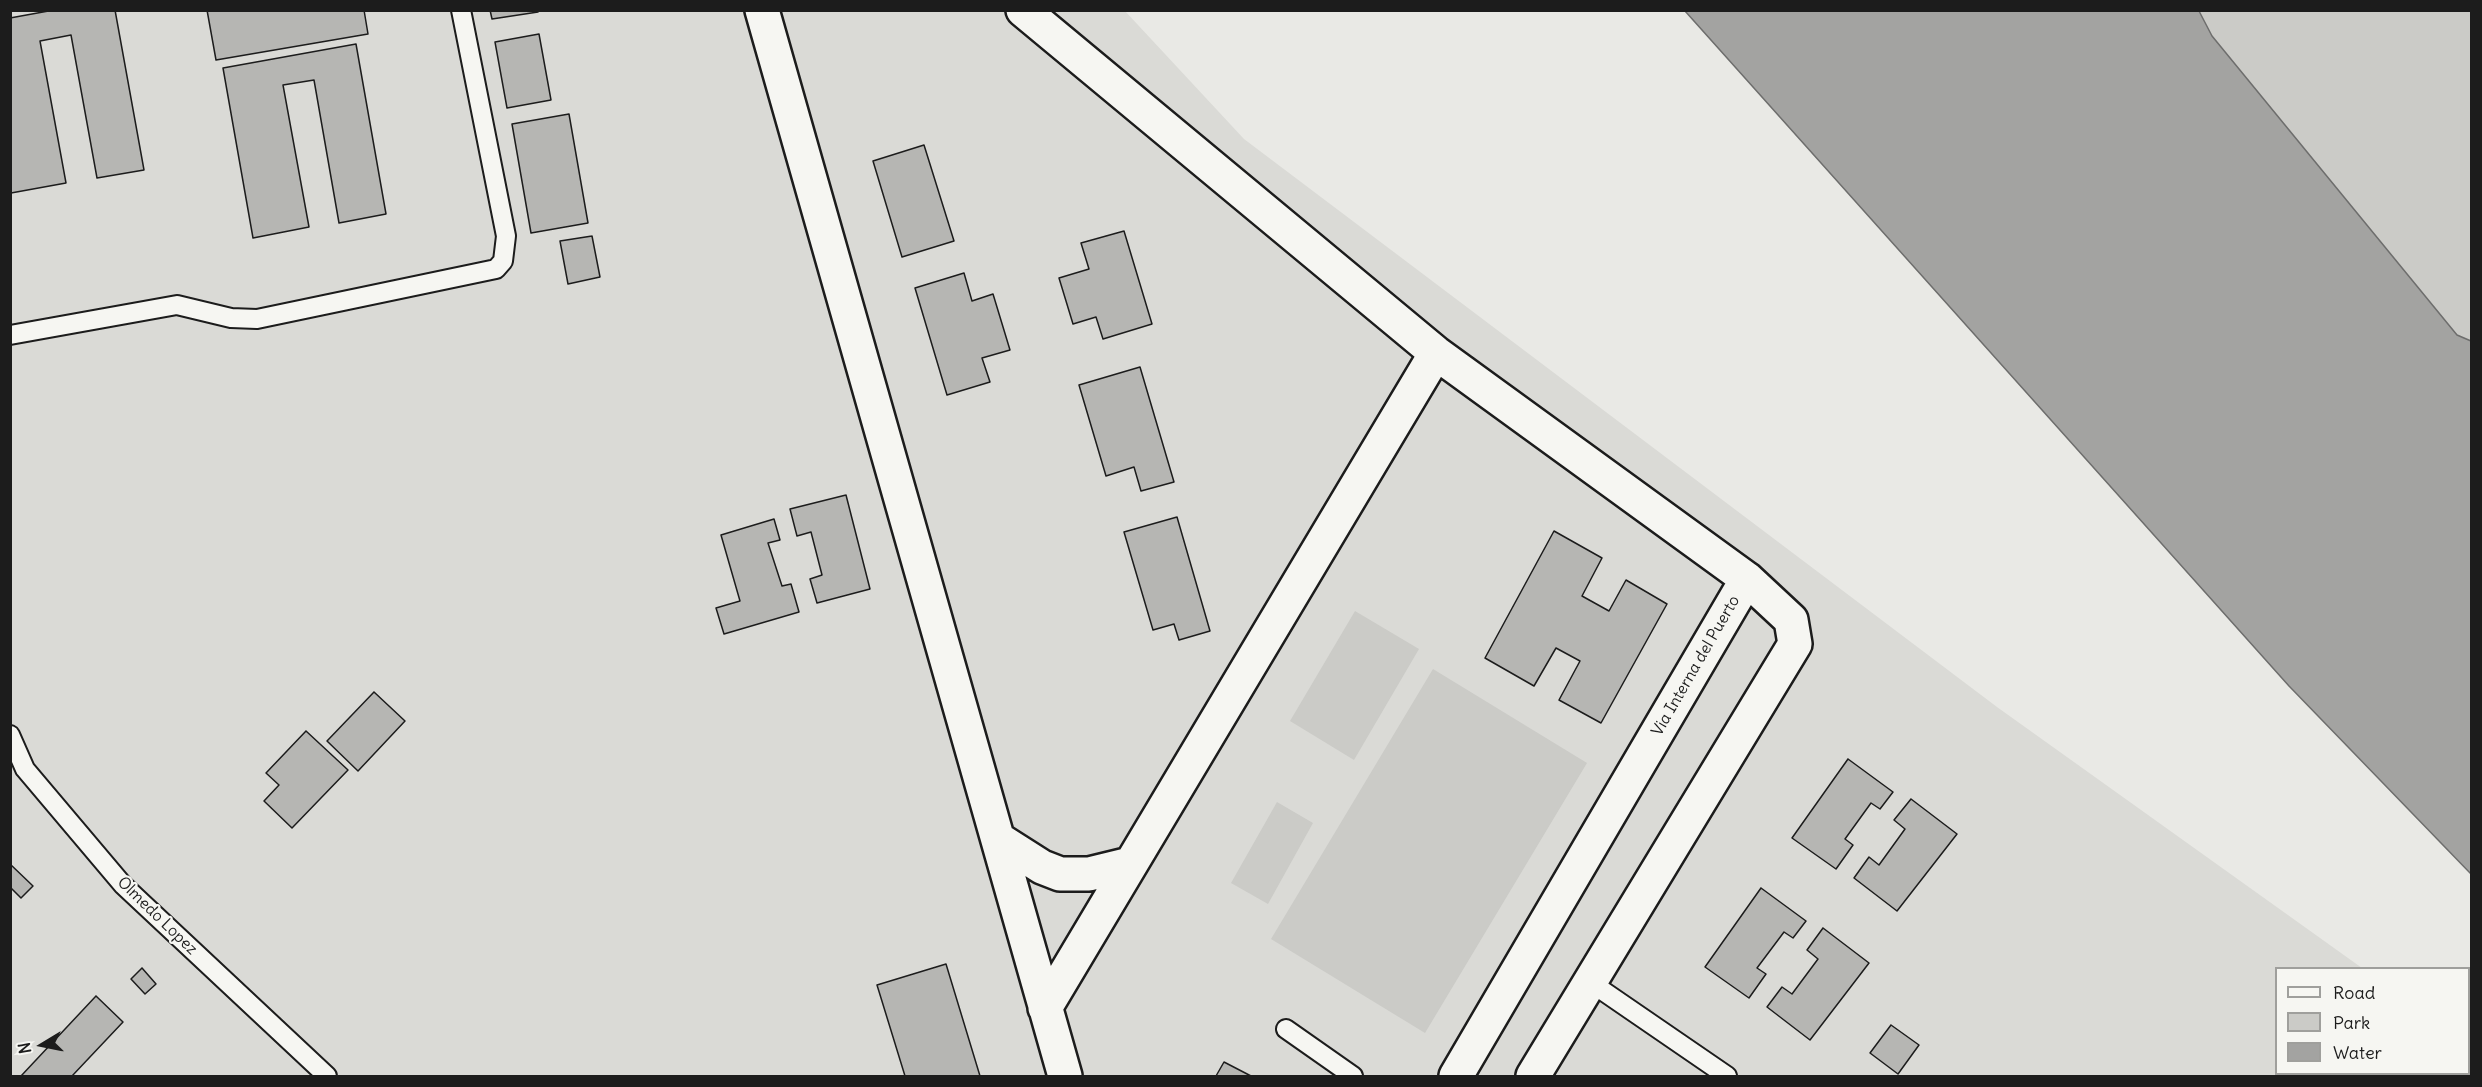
<!DOCTYPE html>
<html>
<head>
<meta charset="utf-8">
<style>
	body { margin:0 }
	#map { position:relative; width:2482px; height:1087px; overflow:hidden; background:#e9e9e5; font-family:Delius,sans-serif }
	canvas { display:block }
	.frame { position:absolute; inset:0; border:12px solid #1c1c1c; pointer-events:none }
	.legend { position:absolute; left:2275px; top:967px; width:195px; height:108px; box-sizing:border-box; background:#f6f6f2; border:2px solid #9f9f9c; margin:0; padding:8px 10px; list-style:none; font-size:18px; color:#1c1c1c }
	.legend li { display:flex; align-items:center; gap:12px; height:30px }
	.legend b { width:30px; border:2px solid #9f9f9c }
	.north { position:absolute; left:12px; top:1015px; width:60px; height:60px; -webkit-text-stroke:4px #f6f6f2; paint-order:stroke; rotate:260deg; font-size:16px; font-weight:700; line-height:24px; text-align:center; color:#1c1c1c }
	.north::after { content:''; display:block; margin:auto; width:21px; height:27px; background:#1c1c1c; clip-path:polygon(50% 0,100% 100%,50% 72%,0 100%) }
</style>
</head>
<body>
<div id="map">
<canvas width="2482" height="1087"></canvas>
<div class="frame"></div>
<ul class="legend">
<li><b style="height:8px;background:#f6f6f2"></b>Road</li>
<li><b style="height:16px;background:#cbcbc7"></b>Park</li>
<li><b style="height:16px;background:#a3a3a1"></b>Water</li>
</ul>
<div class="north">N</div>
</div>
<script>
const ctx = document.querySelector('canvas').getContext('2d');
ctx.lineJoin = 'round';
function paint(path, color) { ctx.fillStyle = color; ctx.fill(path, 'evenodd'); }
const toPath = rows => new Path2D(rows.map(r => 'M' + r).join(''));
function stroke(path, color, width, dash) { ctx.strokeStyle = color; ctx.lineWidth = width; ctx.lineCap = dash ? 'butt' : 'round'; ctx.setLineDash(dash || []); ctx.stroke(path); }
function drawText(font, color, halo, rows, align = 'center') {
  ctx.font = font + ' Delius,sans-serif'; ctx.lineWidth = 4.5; ctx.setLineDash([]); ctx.textBaseline = 'middle'; ctx.strokeStyle = halo; ctx.fillStyle = color; for (const [text, x, y, turn = 0] of rows) {
    ctx.save(); ctx.translate(x, y); ctx.rotate((+turn || 0) * Math.PI / 180); ctx.textAlign = isNaN(turn) ? turn : align; if (halo) ctx.strokeText(text, 0, 0); ctx.fillText(text, 0, 0); ctx.restore();
  }
}
paint(toPath([
	[10,11,1125,11,1244,139,1997,707,2362,968,2276,968,2276,1074,2468,1074,2469,1044,2471,1047,2471,1076,11,1076]
]), '#dadad6');
paint(toPath([
	[2199,11,2471,11,2471,341,2457,335,2212,36],
	[1355,611,1419,649,1354,760,1290,721],
	[1433,669,1587,763,1425,1033,1271,939],
	[1277,802,1313,823,1268,904,1231,883]
]), '#cbcbc7');
const water = toPath([
	[1685,11,2199,11,2212,36,2457,335,2471,341,2471,874,2289,686,1685,11]
]);
paint(water, '#a3a3a1');
stroke(water, '#6d6d6c', 1.5);
const building = toPath([
	[54,10,115,10,144,170,97,178,71,35,40,41,66,183,11,193,10,18,54,10],
	[207,10,364,10,368,34,216,60,207,10],
	[490,10,537,10,538,12,492,19,490,10],
	[539,34,551,100,507,108,495,42,539,34],
	[356,44,386,214,339,223,314,80,283,85,309,227,253,238,223,68,356,44],
	[569,114,588,223,531,233,512,124,569,114],
	[924,145,954,241,902,257,873,161,924,145],
	[1124,231,1152,324,1103,339,1096,317,1073,324,1059,278,1089,269,1081,243,1124,231],
	[592,236,600,277,568,284,560,241,592,236],
	[964,273,972,301,993,294,1010,350,982,358,990,382,947,395,915,288,964,273],
	[1140,367,1174,482,1141,491,1134,467,1106,476,1079,385,1140,367],
	[846,495,870,589,817,603,810,579,822,575,811,532,797,536,790,509,846,495],
	[1177,517,1210,631,1179,640,1174,624,1153,630,1124,532,1177,517],
	[774,519,780,540,768,543,782,586,791,584,799,612,724,634,716,608,740,601,721,535,774,519],
	[1554,531,1602,558,1582,596,1609,611,1626,580,1667,604,1601,723,1559,700,1580,661,1556,648,1534,686,1485,658,1554,531],
	[374,692,405,721,358,771,327,741,374,692],
	[306,731,348,770,292,828,264,801,279,785,266,773,306,731],
	[1848,759,1893,792,1880,809,1871,803,1845,839,1853,845,1836,869,1792,838,1848,759],
	[1911,799,1957,834,1897,911,1854,878,1869,857,1879,865,1905,829,1894,820,1911,799],
	[10,864,33,886,21,898,10,887,10,864],
	[1761,888,1806,921,1793,938,1784,932,1757,968,1766,974,1749,998,1705,967,1761,888],
	[1823,928,1869,963,1810,1040,1767,1007,1782,987,1792,994,1818,959,1807,950,1823,928],
	[946,964,980,1076,905,1076,877,985,946,964],
	[142,968,156,984,145,994,131,979,142,968],
	[96,996,123,1022,72,1076,21,1076,96,996],
	[1891,1025,1919,1045,1898,1074,1870,1053,1891,1025],
	[1224,1062,1251,1076,1216,1076,1224,1062]
]);
paint(building, '#b6b6b3');
stroke(building, '#1c1c1c', 1.5);
const service = toPath([
	[10,335,177,305,231,318,257,319,496,269,503,261,506,236,461,10],
	[10,735,25,769,123,885,327,1076],
	[1590,982,1727,1076],
	[1286,1029,1353,1076]
]);
const minor = toPath([
	[762,10,1065,1076],
	[1023,10,1436,353,1747,579,1791,620,1795,644,1533,1076],
	[998,839,1042,867,1060,874,1089,874,1130,864],
	[1045,1008,1436,353],
	[1456,1076,1747,579]
]);
stroke(service, '#1c1c1c', 22);
stroke(minor, '#1c1c1c', 38);
stroke(service, '#f6f6f2', 18);
stroke(minor, '#f6f6f2', 33);
drawText('16px', '#1c1c1c', '#f6f6f2', [
	["Via Interna del Puerto",1696,666,-60],
	["Olmedo Lopez",157,916,44]
]);
</script>
</body>
</html>
